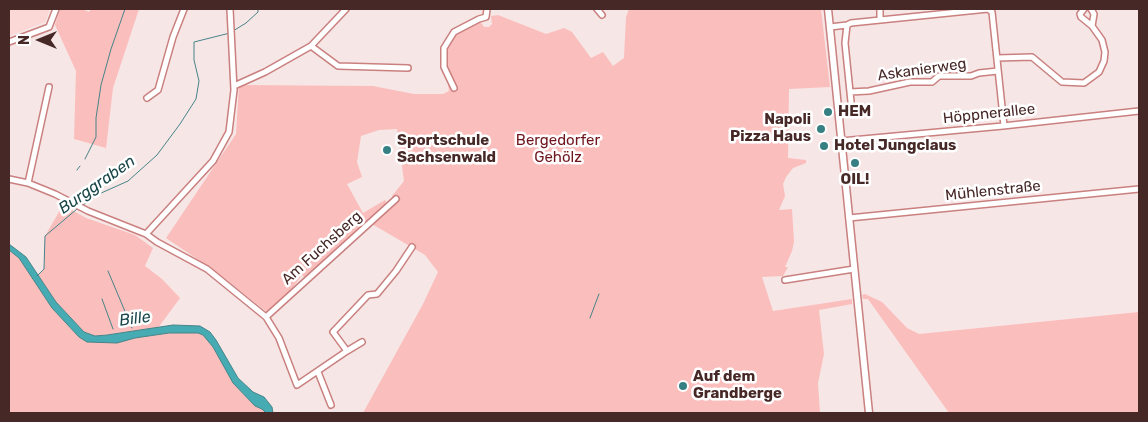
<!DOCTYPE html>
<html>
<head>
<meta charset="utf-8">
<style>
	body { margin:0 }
	#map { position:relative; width:1148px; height:422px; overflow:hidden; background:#f7e6e6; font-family:Rubik,sans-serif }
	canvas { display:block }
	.frame { position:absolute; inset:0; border:10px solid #462827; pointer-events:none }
	.north { position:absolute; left:15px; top:15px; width:50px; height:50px; -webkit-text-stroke:4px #fff; paint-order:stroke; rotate:270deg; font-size:14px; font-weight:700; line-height:20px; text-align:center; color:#462827 }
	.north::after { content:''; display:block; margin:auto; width:18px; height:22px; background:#462827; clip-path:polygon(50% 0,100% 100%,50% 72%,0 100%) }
</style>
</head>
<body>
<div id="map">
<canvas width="1148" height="422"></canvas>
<div class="frame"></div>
<div class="north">N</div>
</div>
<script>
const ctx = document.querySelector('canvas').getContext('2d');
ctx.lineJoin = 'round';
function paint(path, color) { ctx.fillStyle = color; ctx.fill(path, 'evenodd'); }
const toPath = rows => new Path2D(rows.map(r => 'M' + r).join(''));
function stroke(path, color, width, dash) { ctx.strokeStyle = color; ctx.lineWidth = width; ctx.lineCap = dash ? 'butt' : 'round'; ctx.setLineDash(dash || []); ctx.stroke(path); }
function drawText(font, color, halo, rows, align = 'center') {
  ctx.font = font + ' Rubik,sans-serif'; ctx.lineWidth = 5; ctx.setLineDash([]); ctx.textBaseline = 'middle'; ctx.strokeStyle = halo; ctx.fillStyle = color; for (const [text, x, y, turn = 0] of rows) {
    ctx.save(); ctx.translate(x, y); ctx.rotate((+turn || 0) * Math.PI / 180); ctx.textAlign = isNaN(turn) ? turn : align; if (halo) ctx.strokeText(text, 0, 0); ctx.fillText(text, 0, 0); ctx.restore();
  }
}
paint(toPath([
	[9,9,50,9,45,22,9,36]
]), '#fbd7d5');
paint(toPath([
	[60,9,82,9,89,12,91,9,139,9,113,88,106,148,74,139,76,71,55,25],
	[629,9,821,9,830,87,789,89,788,158,806,160,806,163,793,168,786,177,783,184,785,196,779,210,792,209,794,242,792,251,785,267,788,267,783,276,762,277,773,311,852,299,852,304,819,310,824,354,818,383,820,413,363,413,423,304,438,272,425,255,372,224,394,204,392,196,404,181,397,129,379,130,361,136,357,162,362,177,347,184,363,213,385,200,387,204,305,278,302,275,289,293,267,312,218,273,166,238,236,134,239,85,373,86,414,94,443,94,449,91,445,63,447,46,450,40,456,33,480,21,484,27,489,27,492,24,491,16,498,15,546,34,564,28,572,32,591,58,603,52,613,66,624,58,626,17],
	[63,205,86,218,135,235,153,248,145,266,162,279,180,298,158,328,95,336,84,332,56,302,38,275,44,269,45,236],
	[9,250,19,258,52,308,79,337,117,343,135,338,169,333,198,333,203,335,213,347,233,383,255,406,262,409,266,413,9,413],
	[865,294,882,302,907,328,919,334,1139,312,1139,413,949,413,868,299,863,299,862,295]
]), '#fabebc');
const water = toPath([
	[9,244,26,257,56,302,84,332,95,336,107,335,173,325,200,326,210,332,216,340,238,378,253,392,264,397,272,407,273,413,266,413,262,409,255,406,233,383,213,347,203,335,198,333,169,333,135,338,117,343,87,342,79,337,52,308,19,258,9,250,9,244]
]);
paint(water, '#46abb2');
stroke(water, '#468488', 1);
stroke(toPath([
	[233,31,246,23,258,12,258,9],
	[85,159,96,137,96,118,101,85,111,49,125,9],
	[77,170,80,166],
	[83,205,99,194,128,181,157,155,180,124,196,99,199,81,194,60,194,42,230,33],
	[108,271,132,328],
	[37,276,44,269,45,236,77,209],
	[102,299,113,329],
	[590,318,599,294]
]), '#468488', 1);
const minor = toPath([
	[597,9,602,15],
	[1091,9,1094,14,1092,26],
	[880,20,880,9],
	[847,25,845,43,850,92,869,91,910,82,932,82,939,76,971,76,979,73,998,71],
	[830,27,847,25,851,23,988,9,992,12,1004,126],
	[9,42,49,27,56,9],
	[311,46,338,66,408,68],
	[997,58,1032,57,1062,82,1084,83,1099,72,1104,61,1105,52,1102,40,1092,26,1081,17,1080,14,1084,9],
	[234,86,265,72,311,46,346,9],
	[454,88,444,67,444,48,454,32,479,19,486,17,487,9],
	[850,92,852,112],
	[147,98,158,90,173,37,184,9],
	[841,141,1003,126,1139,111],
	[9,179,28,183,55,194,88,211,146,234,157,242,207,269,266,317,279,338,297,385,347,351,333,332,368,295,377,294,396,271,412,247],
	[28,183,49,87],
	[849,218,1139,189],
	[146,234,213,161,229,132,234,90,230,9],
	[785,280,854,269],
	[266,317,396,199],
	[347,351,362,342],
	[318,372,331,405]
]);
const major = toPath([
	[828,9,869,413]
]);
stroke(minor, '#c9807f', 8);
stroke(major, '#c9807f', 9);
stroke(minor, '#fff', 5);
stroke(major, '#fff', 6);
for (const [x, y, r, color] of [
	[828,112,5,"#367f83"],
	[821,129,5,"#367f83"],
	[824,146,5,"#367f83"],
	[387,150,5,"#367f83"],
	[855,163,5,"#367f83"],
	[683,386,5,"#367f83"]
]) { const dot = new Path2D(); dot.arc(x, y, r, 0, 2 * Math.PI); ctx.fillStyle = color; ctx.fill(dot); stroke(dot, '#fff', 2); }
drawText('15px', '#462827', '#fff', [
	["Askanierweg",922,70,-8],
	["Höppnerallee",989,114,-6],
	["Mühlenstraße",993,191,-6],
	["Am Fuchsberg",322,248,-42]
]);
drawText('bold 15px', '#462827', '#fff', [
	["HEM",838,112],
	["Napoli",811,120,"right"],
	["Pizza Haus",811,137,"right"],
	["Sportschule",397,141],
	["Sachsenwald",397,158],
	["Hotel Jungclaus",834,146],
	["OIL!",855,180,"center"],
	["Auf dem",693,377],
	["Grandberge",693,394]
], 'left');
drawText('15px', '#70161f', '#fff', [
	["Bergedorfer",558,141],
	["Gehölz",558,158]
]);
drawText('italic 16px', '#1a474a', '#fff', [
	["Burggraben",97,185,-35],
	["Bille",135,319,-8]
]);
</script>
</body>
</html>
